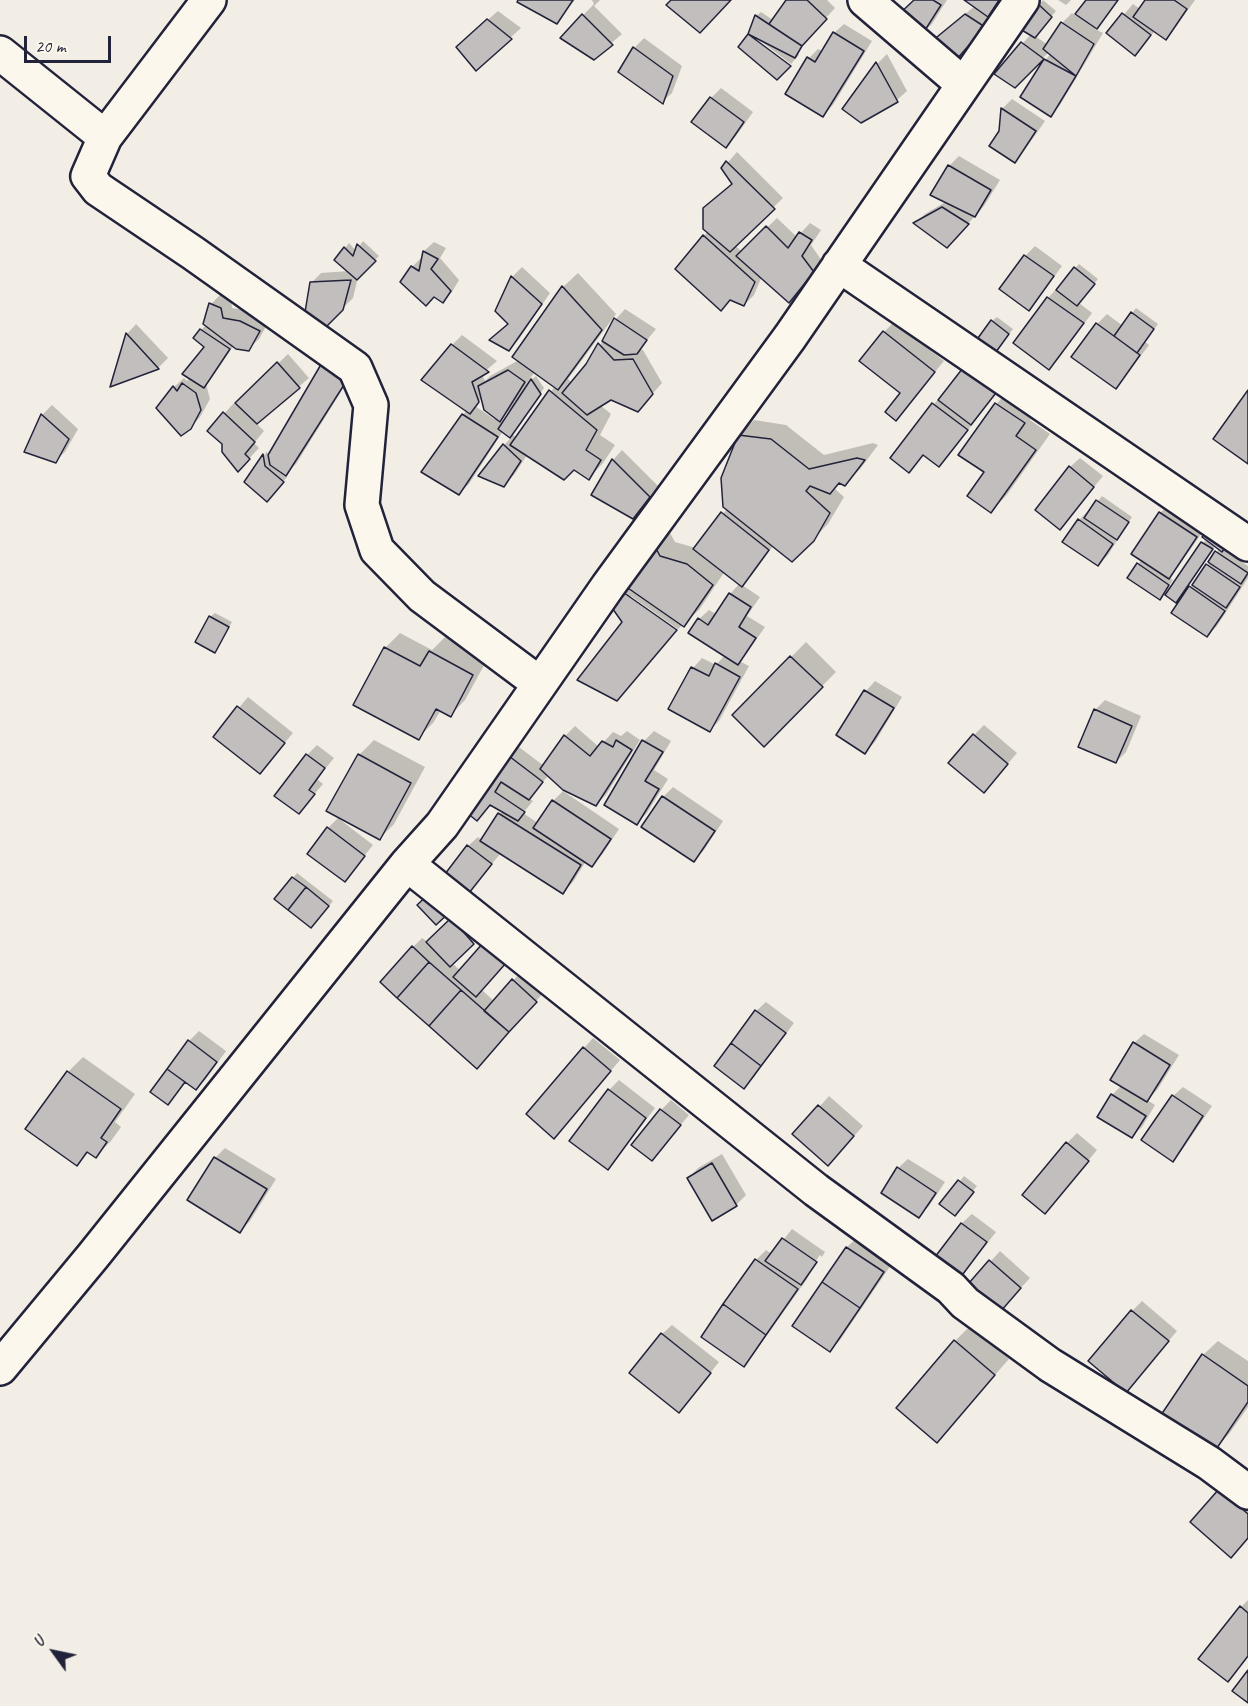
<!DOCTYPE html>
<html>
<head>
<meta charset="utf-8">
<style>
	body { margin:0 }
	#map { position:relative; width:1248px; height:1706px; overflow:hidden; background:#f2eee5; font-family:Caveat,sans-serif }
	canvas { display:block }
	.north { position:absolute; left:24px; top:1622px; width:60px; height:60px; -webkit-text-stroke:4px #fbf7ec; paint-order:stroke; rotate:303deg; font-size:16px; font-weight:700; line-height:24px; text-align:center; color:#22223b }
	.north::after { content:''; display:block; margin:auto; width:21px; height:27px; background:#22223b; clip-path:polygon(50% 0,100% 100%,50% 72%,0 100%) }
	.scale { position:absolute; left:24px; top:36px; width:87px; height:27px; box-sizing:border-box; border:3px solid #22223b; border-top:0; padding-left:8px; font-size:18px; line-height:21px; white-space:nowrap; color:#22223b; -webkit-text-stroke:4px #fbf7ec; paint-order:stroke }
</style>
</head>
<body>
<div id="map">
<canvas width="1248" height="1706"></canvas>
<div class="north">U</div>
<div class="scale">20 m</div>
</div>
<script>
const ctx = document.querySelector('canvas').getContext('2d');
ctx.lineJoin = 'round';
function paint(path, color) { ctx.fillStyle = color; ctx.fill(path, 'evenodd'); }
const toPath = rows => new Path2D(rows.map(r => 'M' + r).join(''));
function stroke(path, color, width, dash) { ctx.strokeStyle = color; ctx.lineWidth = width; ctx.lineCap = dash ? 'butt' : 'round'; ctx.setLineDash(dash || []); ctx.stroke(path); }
paint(toPath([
	[520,0,575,0,557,22],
	[592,0,600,0,594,6,622,34,594,58,562,37,594,4],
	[787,0,827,0,835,8,806,40,798,54,799,55,791,64,750,33,756,16,761,12,773,20],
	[916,0,947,0,932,24,922,33],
	[966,0,1001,0,989,14,993,17,966,48,943,32,975,6],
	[1043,0,1056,11,1035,36,1048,45,1062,23,1072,13,1076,16,1088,0,1119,0,1095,29,1103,33,1060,105,1051,115,1045,60,1053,52,1049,52,1015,86,996,74,1031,34,1022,28],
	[1058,0,1071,0,1066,5],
	[1147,0,1195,0,1175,28,1165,38,1155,31,1135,54,1108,33,1133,4,1140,9],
	[498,11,521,28,476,69,468,37],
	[844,24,872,41,833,105,823,115,809,58,818,49,823,51,834,33],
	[644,38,682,66,672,93,662,102,634,48],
	[887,54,907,91,897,100,861,121,845,108,878,63],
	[721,88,753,112,736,136,726,146,711,98],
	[1012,99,1045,121,1024,151,1014,161,1000,132,1003,108],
	[737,152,783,198,735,245,742,252,777,218,797,237,810,223,821,230,811,245,822,261,789,301,762,276,754,295,744,305,731,299,721,309,677,269,708,231,704,208,733,183,723,168],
	[959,156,1000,180,984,206,957,236,916,223,925,214,947,201,933,194,949,166],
	[363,241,379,256,358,277,353,298,323,328,311,283,321,273,349,271,336,260,349,243,356,251],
	[434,242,446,248,440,258,459,280,452,292,443,301,435,296,402,282,412,267,422,257,423,258,424,251],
	[1035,246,1062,266,1038,299,1028,309,1025,256],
	[1079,264,1098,279,1079,303,1092,313,1059,358,1049,368,1016,343,1048,298],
	[522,267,550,293,519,339,509,349,491,339,509,323,497,310,512,277],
	[578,273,616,314,568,379,572,383,588,365,616,319,625,309,656,329,639,350,643,350,662,383,638,410,611,399,600,405,611,414,600,435,615,445,603,463,589,478,574,468,527,455,514,475,504,485,504,445,512,437,503,431,469,484,459,493,463,415,467,410,452,345,462,335,497,361,482,374,485,381,490,376,519,360,563,287],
	[532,370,555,386,517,438,512,434,544,388,536,376,526,384,534,373],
	[482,398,496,417,494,419,475,406],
	[513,407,503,424,498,421],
	[221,294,231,299,232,308,251,311,269,321,259,339,248,349,234,345,213,376,206,384,210,399,200,417,190,428,174,387,184,378,187,381,190,377,206,347,201,330,206,325,205,324,211,304],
	[1136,308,1158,324,1145,342,1149,345,1125,377,1115,387,1097,324,1107,314,1123,326],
	[997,317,1013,329,1000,346,992,321],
	[894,322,944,361,896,419,902,393,884,332],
	[136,324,168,358,159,367,112,385,127,334],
	[288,354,309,378,256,423,264,431,254,443,259,448,238,470,224,443,209,430,234,403,236,404],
	[324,362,357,366,296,464,285,475,287,477,272,495,246,482,267,451,268,458],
	[1008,378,949,455,939,465,924,454,909,471,892,458,934,404,943,394],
	[1011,389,1039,408,1030,420,1050,434,1006,496,991,511,986,472,996,404],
	[52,405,78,429,65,452,55,461,26,451,42,415],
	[754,420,786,425,824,455,873,443,878,445,860,469,844,484,840,482,834,488,844,497,828,524,792,560,773,546,752,575,742,585,760,597,747,616,765,627,747,653,739,661,749,666,719,721,710,730,693,668,702,658,716,665,725,655,699,619,709,610,716,614,730,594,740,583,725,571,699,610,678,629,631,596,631,600,676,632,617,699,624,622,612,605,665,524,675,542,696,548,727,509,739,435],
	[622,450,658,486,632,517,613,460],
	[1080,458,1103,476,1060,528,1070,467],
	[1102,496,1132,517,1108,555,1098,565,1079,520,1089,510,1090,511],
	[1170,503,1206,527,1178,567,1168,577,1173,580,1164,593,1138,564,1142,560,1133,554,1160,513],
	[1207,539,1248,566,1248,578,1217,626,1207,635,1190,587,1220,548,1215,545,1181,596,1203,543],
	[215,613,232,622,215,651,210,617],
	[400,633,432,650,445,637,487,660,465,700,451,715,441,710,433,723,418,738,385,648],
	[806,642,836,672,764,745,734,715],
	[875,681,902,697,875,742,865,752,838,735,866,691],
	[248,697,293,733,260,772,215,736],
	[1105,700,1141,716,1126,752,1116,762,1095,710],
	[984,725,1017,753,984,791,974,735],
	[575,726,599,747,613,732,621,736,627,731,640,740,606,795,596,804,549,775,528,798,533,801,523,813,538,823,553,801,563,791,619,829,602,855,592,865,586,861,573,882,563,892,501,853,469,891,468,846,478,837,482,840,503,810,491,804,511,741,544,766,565,736],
	[654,731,671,741,654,770,668,779,647,813,637,823,606,804,644,741],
	[374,740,425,767,394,824,379,839,328,811,359,755],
	[317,745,334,758,317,779,323,784,299,812,307,755],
	[673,787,723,821,704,850,694,860,663,797],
	[338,818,373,845,345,880,328,828],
	[297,873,333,901,316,922,276,899],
	[461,910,483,933,452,963,494,1001,523,970,545,991,487,1057,413,947,422,938,428,942],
	[766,1002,794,1023,754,1077,744,1087,756,1011],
	[199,1031,226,1051,206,1079,196,1089,186,1081,168,1103,152,1091,189,1041],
	[1144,1034,1179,1055,1157,1090,1147,1100,1155,1105,1142,1127,1132,1136,1112,1095,1122,1085,1134,1043],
	[593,1038,620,1060,563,1127,584,1048],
	[83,1057,135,1094,115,1122,121,1127,111,1141,96,1156,89,1152,76,1164,68,1072],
	[619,1080,655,1108,617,1158,608,1168,609,1090],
	[1183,1087,1212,1106,1182,1150,1173,1160,1173,1096],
	[829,1096,863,1126,838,1154,795,1134],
	[671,1100,689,1115,652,1159,661,1110],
	[1077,1133,1097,1150,1054,1202,1067,1143],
	[225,1148,276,1179,250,1221,240,1231,189,1199,215,1158],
	[722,1154,746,1195,736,1205,689,1178,698,1168],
	[908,1159,945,1182,929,1206,919,1216,898,1168],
	[964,1176,977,1186,959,1209,942,1204],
	[972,1214,996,1232,963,1274,954,1284,930,1266,962,1223],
	[792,1229,825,1252,822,1257,820,1255,806,1275,809,1275,807,1279,753,1355,743,1365,703,1337,756,1260,766,1250,772,1254],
	[857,1238,893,1262,840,1340,830,1350,794,1326,847,1247],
	[1000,1251,1030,1278,1003,1307,964,1291],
	[1142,1301,1177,1331,1135,1381,1132,1311],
	[672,1325,719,1362,688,1401,662,1334],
	[970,1326,1009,1359,937,1441,955,1341],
	[1218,1341,1248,1361,1248,1407,1229,1434,1215,1449,1203,1355],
	[1248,1496,1248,1538,1192,1522],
	[1248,1600,1248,1657,1228,1681,1241,1607]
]), '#0003');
const building = toPath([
	[518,0,573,0,557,24,517,2,518,0],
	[671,0,731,0,700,33,666,5,671,0],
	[786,0,807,0,827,19,802,46,769,24,786,0],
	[914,0,933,0,941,5,922,35,896,17,914,0],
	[964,0,999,0,988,17,964,0],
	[1086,0,1118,0,1097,29,1075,14,1086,0],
	[1145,0,1174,0,1187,9,1166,40,1133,17,1145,0],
	[1038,4,1052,17,1035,38,1020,29,1038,4],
	[1122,13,1151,35,1135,56,1106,33,1122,13],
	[582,14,613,45,594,60,560,38,582,14],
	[965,14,985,27,956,60,932,41,965,14],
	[755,15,802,46,795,58,748,34,755,15],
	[487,19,512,39,476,71,456,47,487,19],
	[1061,22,1094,44,1076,76,1043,49,1061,22],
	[833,32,864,51,823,117,785,94,807,57,815,62,833,32],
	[748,34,791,66,777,80,738,47,748,34],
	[1021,42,1044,59,1015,88,994,74,1021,42],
	[633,47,673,76,663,104,618,72,633,47],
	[1044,59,1076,76,1051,117,1020,97,1044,59],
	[876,62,898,102,861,123,842,109,876,62],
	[710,97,744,122,726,148,691,122,710,97],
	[1001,108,1036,131,1015,163,989,146,999,131,1001,108],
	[726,161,775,209,730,252,703,229,703,208,732,184,721,168,726,161],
	[948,165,991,190,975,217,930,195,948,165],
	[942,207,969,224,947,248,913,223,942,207],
	[766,226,788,248,799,232,812,240,802,256,814,272,789,303,736,256,766,226],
	[703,235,755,282,744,306,730,300,721,311,675,269,703,235],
	[357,244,376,261,357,280,334,260,344,247,353,256,357,244],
	[423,251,438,259,431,269,451,291,443,303,434,297,426,306,400,282,411,266,419,271,423,251],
	[1024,255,1054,276,1029,311,999,289,1024,255],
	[1074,267,1095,284,1077,306,1056,290,1074,267],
	[511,276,542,304,509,351,489,340,508,324,495,311,511,276],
	[351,280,343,310,323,330,304,318,310,282,351,280],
	[562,286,602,330,558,390,512,357,562,286],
	[1047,297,1084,323,1049,370,1013,343,1047,297],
	[209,303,221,308,223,318,240,321,260,331,249,351,236,349,203,324,209,303],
	[1131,312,1154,329,1137,353,1114,336,1131,312],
	[614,318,647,340,637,354,624,355,602,341,614,318],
	[991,320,1009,334,996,352,978,338,991,320],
	[1096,323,1140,355,1116,389,1071,357,1096,323],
	[200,329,230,349,204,388,182,374,204,347,193,338,200,329],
	[883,331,935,372,896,421,885,412,900,393,859,361,883,331],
	[126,333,159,369,110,387,126,333],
	[598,343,614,360,633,359,653,394,638,412,611,400,587,415,562,393,586,364,598,343],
	[451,344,489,372,472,382,479,402,470,414,421,380,451,344],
	[323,361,349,377,286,476,270,465,268,455,323,361],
	[277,362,300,388,257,424,235,403,277,362],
	[966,364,999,389,971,425,938,400,966,364],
	[508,370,525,382,500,422,484,410,478,386,508,370],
	[531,379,541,394,510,438,498,429,531,379],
	[182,383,196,393,201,410,191,429,181,436,156,408,173,386,177,391,182,383],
	[549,390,597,430,586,450,601,460,589,480,574,470,564,480,510,445,549,390],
	[1248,390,1248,464,1213,439,1248,390],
	[932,403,968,430,939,467,923,455,909,473,890,458,932,403],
	[995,403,1025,423,1016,436,1036,450,991,513,967,496,984,472,958,455,995,403],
	[223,412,255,442,245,454,250,459,238,472,222,452,222,444,207,431,223,412],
	[41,414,69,439,56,463,24,452,41,414],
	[462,414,498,437,459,495,421,472,462,414],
	[738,435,771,439,809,469,857,458,865,460,845,486,839,483,830,494,810,486,806,491,830,513,814,541,792,562,723,507,721,478,738,435],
	[503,444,521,461,504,487,478,476,503,444],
	[263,454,265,466,284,482,267,502,244,482,263,454],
	[612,459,650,497,633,519,591,495,612,459],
	[1069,466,1094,487,1060,530,1035,510,1069,466],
	[1096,500,1129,522,1117,540,1084,518,1096,500],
	[721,512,769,550,742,587,693,549,721,512],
	[1159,512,1197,537,1169,579,1131,554,1159,512],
	[1078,519,1113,544,1098,566,1062,542,1078,519],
	[1207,528,1228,543,1222,552,1202,537,1207,528],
	[650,537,660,556,687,564,713,585,684,627,625,586,650,537],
	[1201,542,1213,549,1176,603,1165,595,1201,542],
	[1215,551,1248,573,1241,584,1208,562,1215,551],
	[1137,563,1169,585,1160,600,1127,578,1137,563],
	[1206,564,1240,587,1226,608,1192,585,1206,564],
	[1189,586,1225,611,1207,637,1171,613,1189,586],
	[620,590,677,630,617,701,577,680,622,622,610,605,620,590],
	[729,593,751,607,739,627,756,638,738,665,688,633,698,618,708,625,729,593],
	[209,616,229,627,215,653,195,642,209,616],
	[384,647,420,666,429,651,473,675,451,717,436,709,419,740,353,705,384,647],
	[790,656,823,687,764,747,732,715,790,656],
	[715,663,740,677,710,732,668,709,691,667,709,676,715,663],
	[864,690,894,708,865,754,836,735,864,690],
	[237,706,285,743,260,774,213,737,237,706],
	[1094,709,1132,726,1116,763,1078,747,1094,709],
	[973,734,1008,764,984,793,948,763,973,734],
	[564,735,590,756,602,741,613,747,616,740,632,750,596,806,563,790,540,769,564,735],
	[642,740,663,752,645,781,659,789,637,825,604,805,642,740],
	[501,750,543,782,529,800,501,782,495,792,525,812,518,821,490,805,477,821,461,808,501,750],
	[306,754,325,768,309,790,315,794,299,814,274,796,306,754],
	[358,754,411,783,380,840,326,811,358,754],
	[662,796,715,831,694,862,641,827,662,796],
	[552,800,611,839,592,867,533,828,552,800],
	[498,813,581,865,563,894,480,841,498,813],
	[327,827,365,856,345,882,307,854,327,827],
	[467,845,492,864,469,893,445,874,467,845],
	[292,877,306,887,288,910,274,899,292,877],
	[306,887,329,906,311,928,288,910,306,887],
	[432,891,451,911,436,925,417,905,432,891],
	[451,918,474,944,450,967,426,942,451,918],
	[491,934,514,954,476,997,453,977,491,934],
	[412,946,429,962,397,998,380,982,412,946],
	[429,962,461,990,429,1026,397,998,429,962],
	[512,979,537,1002,509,1032,484,1011,512,979],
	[461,990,509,1032,477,1069,429,1026,461,990],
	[755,1010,786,1033,761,1066,731,1043,755,1010],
	[188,1040,217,1062,196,1090,167,1069,188,1040],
	[1133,1042,1170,1065,1147,1102,1110,1080,1133,1042],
	[731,1043,761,1066,744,1089,714,1066,731,1043],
	[583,1047,611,1071,554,1139,526,1114,583,1047],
	[167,1069,185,1082,168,1105,150,1092,167,1069],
	[67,1071,121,1109,101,1138,107,1142,96,1158,87,1152,77,1166,25,1129,67,1071],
	[608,1089,646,1118,608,1170,569,1141,608,1089],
	[1111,1094,1146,1116,1132,1138,1097,1117,1111,1094],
	[1172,1095,1203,1116,1173,1162,1141,1140,1172,1095],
	[818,1105,854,1136,828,1166,792,1134,818,1105],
	[660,1109,681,1125,652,1161,631,1145,660,1109],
	[1066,1142,1089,1161,1045,1214,1022,1195,1066,1142],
	[214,1157,267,1189,240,1233,187,1200,214,1157],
	[712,1163,737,1206,712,1221,687,1178,712,1163],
	[897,1167,936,1193,919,1218,881,1193,897,1167],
	[958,1180,974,1192,955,1216,939,1204,958,1180],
	[961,1223,987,1242,954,1286,928,1266,961,1223],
	[782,1238,817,1262,801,1285,765,1261,782,1238],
	[846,1247,884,1272,860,1308,822,1282,846,1247],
	[755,1259,798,1289,766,1335,723,1304,755,1259],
	[989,1260,1021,1288,994,1319,962,1291,989,1260],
	[822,1282,860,1308,830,1352,792,1326,822,1282],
	[723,1304,766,1335,744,1367,701,1337,723,1304],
	[1131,1310,1169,1341,1126,1393,1088,1361,1131,1310],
	[661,1333,711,1373,679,1413,629,1373,661,1333],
	[954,1340,995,1375,937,1443,896,1408,954,1340],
	[1202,1354,1248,1386,1248,1402,1215,1451,1161,1415,1202,1354],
	[1219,1489,1248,1514,1248,1538,1231,1558,1190,1522,1219,1489],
	[1240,1606,1248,1613,1248,1656,1228,1682,1198,1659,1240,1606],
	[1248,1670,1248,1703,1232,1691,1248,1670]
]);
paint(building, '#c2bebe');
stroke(building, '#22223b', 1.5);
const street = toPath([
	[209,0,105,137,88,176,98,189,193,253,355,368,371,405,362,505,377,550,422,596,540,684],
	[865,0,963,84],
	[0,53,105,137],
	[839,265,1248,544],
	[407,864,816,1190,951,1288,965,1303,1050,1365,1209,1463,1248,1492],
	[0,1368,93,1256,407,864,442,825,608,586,790,337,1022,0]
]);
stroke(street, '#22223b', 38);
stroke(street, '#fbf7ec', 33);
</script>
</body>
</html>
